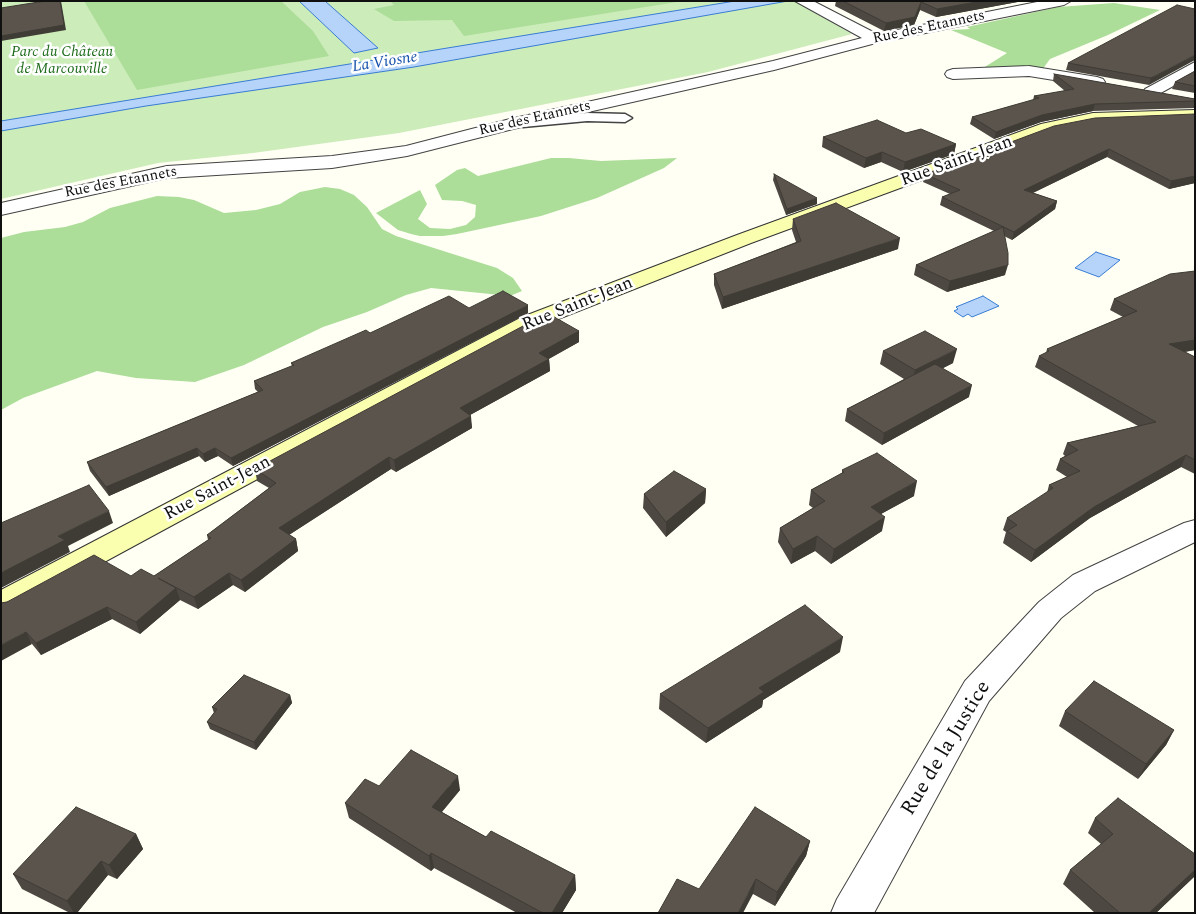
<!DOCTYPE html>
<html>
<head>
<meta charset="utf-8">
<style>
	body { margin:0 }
	#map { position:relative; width:1196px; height:914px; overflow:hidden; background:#fffff4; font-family:Spectral,serif }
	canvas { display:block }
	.frame { position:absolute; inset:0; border:2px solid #101010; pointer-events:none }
</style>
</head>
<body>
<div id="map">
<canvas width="1196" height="914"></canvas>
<div class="frame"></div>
</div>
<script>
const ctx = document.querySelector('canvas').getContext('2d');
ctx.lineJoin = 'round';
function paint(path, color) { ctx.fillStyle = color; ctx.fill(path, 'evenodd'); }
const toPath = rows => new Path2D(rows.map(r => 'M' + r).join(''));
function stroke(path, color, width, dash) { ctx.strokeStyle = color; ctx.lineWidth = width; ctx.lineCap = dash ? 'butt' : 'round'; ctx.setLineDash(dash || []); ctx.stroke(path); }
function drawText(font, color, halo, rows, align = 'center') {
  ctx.font = font + ' Spectral,serif'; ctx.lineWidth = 5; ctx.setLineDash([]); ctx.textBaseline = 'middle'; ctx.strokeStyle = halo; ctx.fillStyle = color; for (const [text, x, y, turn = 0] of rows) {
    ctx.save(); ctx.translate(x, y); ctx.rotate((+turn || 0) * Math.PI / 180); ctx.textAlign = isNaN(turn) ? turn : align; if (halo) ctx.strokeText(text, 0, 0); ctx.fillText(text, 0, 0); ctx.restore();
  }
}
paint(toPath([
	[1,1,794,1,852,34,708,72,399,133,253,153,158,163,1,199]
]), '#ccecba');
paint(toPath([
	[84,1,281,1,313,31,329,56,137,90],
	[390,1,683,1,464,36,452,20,394,21,374,9,394,5],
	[1114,3,1160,10,1108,35,1050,59,1042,70,980,70,1007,53,951,30,970,29,967,27,1058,7],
	[551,158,569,158,601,161,677,158,664,168,597,198,541,216,457,234,443,236,420,236,411,234,398,230,376,213,420,190,427,204,418,219,430,228,450,229,466,225,475,217,476,205,462,201,442,200,435,185,457,170,465,168,478,176],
	[325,187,340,189,354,195,367,207,382,229,396,236,497,268,513,278,522,291,510,296,431,288,406,295,367,312,323,327,244,365,195,382,136,378,97,371,23,398,1,410,1,238,24,232,65,227,83,222,110,208,157,196,179,197,194,200,224,213,256,210,280,204,300,192]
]), '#acde99');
const water = toPath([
	[299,1,325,1,378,48,354,53,299,1],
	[735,1,788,1,414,67,146,106,1,131,1,121,735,1],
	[1096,252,1120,260,1099,277,1075,268,1096,252],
	[983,296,999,306,972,317,968,314,963,317,954,311,958,309,956,307,983,296]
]);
paint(water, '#b6d4f9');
stroke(water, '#397cd3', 1);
const lane = toPath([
	[587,113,625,114,632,118,625,122,587,121,523,127,516,123,523,119,587,113]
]);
const street = toPath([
	[795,1,813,1,877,34,1042,1,1071,1,1064,5,876,43,774,70,513,129,407,156,332,168,167,178,1,215,1,203,167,166,332,156,406,146,510,119,773,61,862,38,795,1],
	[1195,62,1195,74,1157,95,1151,97,1145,95,1143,92,1145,89,1195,62],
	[1029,66,1097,77,1103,79,1105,82,1103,85,1097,87,1029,76,953,79,947,77,945,74,947,71,953,69,1029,66],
	[1195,520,1195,542,1095,591,1061,618,989,701,874,913,831,913,837,899,965,681,1039,602,1073,575,1184,523,1195,520]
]);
const secondary = toPath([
	[1195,110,1195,120,1093,123,1052,132,751,243,538,327,12,612,1,616,1,590,522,317,737,235,1041,124,1093,113,1195,110]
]);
stroke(lane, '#434343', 3);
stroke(street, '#434343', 2);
stroke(secondary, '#323232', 2);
paint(lane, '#fff');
paint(street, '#fff');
paint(secondary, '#faffaf');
paint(toPath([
	[836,1,1023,1,936,17,920,10,914,25,884,31,835,6],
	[1195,9,1149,85,1066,70,1068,63],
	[1195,71,1195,93,1172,89,1175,82],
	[1054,74,1195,99,1195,108,1093,111,1041,122,994,139,970,124,972,117,1033,100,1034,96,1065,91,1053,81],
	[1195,114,1195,183,1169,189,1107,157,1033,193,1057,201,1055,209,1012,240,1004,236,1005,275,947,292,914,275,916,265,994,231,940,205,942,197,950,194,923,182,925,174,989,160],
	[906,133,956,144,954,154,903,172,881,162,864,168,822,147,823,137],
	[774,174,817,204,786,215,773,180],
	[793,219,898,249,722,309,714,285,714,274,796,242,792,230],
	[1195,271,1195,350,1185,352,1195,357,1195,474,1181,467,1090,518,1031,562,1003,543,1006,532,1003,530,1007,518,1047,493,1049,485,1067,477,1056,470,1060,459,1065,456,1063,454,1067,443,1138,426,1035,367,1039,356,1046,353,1047,349,1123,317,1110,310,1114,299],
	[469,308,528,313,233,466,218,456,205,462,199,456,109,496,90,471,87,462,258,392,255,389,254,381,292,366,291,363,370,333],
	[579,331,579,342,549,359,550,371,470,415,472,428,396,472,391,469,289,535,296,539,298,551,245,592,233,585,198,609,180,600,140,634,112,619,41,655,32,644,1,603,131,576,154,576,208,540,207,535,269,488,257,481,255,469],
	[883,351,953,363,943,368,969,397,882,445,845,421,847,409,904,379,880,364],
	[842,470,914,496,881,514,882,531,831,564,815,551,791,564,778,542,780,528,813,508,809,505,811,490,842,473],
	[706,489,705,503,666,537,643,508,644,494],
	[840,652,763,700,762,707,706,743,659,709,660,694],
	[290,695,292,703,256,750,210,729,207,722,214,713,212,707],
	[1065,711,1174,730,1166,745,1138,779,1059,726],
	[379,786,460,790,442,812,486,837,575,875,576,890,562,913,517,913,434,868,431,871,349,818,345,803],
	[1095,818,1195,854,1195,876,1156,913,1095,913,1063,884,1070,870,1101,844,1088,833],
	[136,834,143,849,117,879,108,875,77,913,70,913,22,889,13,874],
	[810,841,806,856,775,906,753,894,699,889]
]), '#4d4841');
paint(toPath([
	[61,1,66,30,1,41,1,36],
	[982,1,1023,1,936,17,937,9],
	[921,2,920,10,914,25,884,31,886,23],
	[1195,55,1195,60,1149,85,1151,78],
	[1095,104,1093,111,1041,122,994,139,996,132,1042,115],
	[956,144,954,154,903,172,905,162],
	[1109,149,1107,157,1022,198,1024,190],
	[882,152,881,162,864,168,866,158],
	[1195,176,1195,183,1169,189,1171,181],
	[817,198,817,204,786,215,787,209],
	[1057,201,1055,209,1012,240,1014,232],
	[900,238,898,249,722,309,723,297],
	[1008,265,1005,275,947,292,950,281],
	[528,305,528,313,233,466,231,458],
	[579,331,579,342,539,364,539,353],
	[1195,340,1195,350,1165,355,1169,344],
	[957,349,953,363,912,384,915,370],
	[549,359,550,371,461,420,460,408],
	[972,385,969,397,882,445,884,433],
	[471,416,472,428,396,472,394,460],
	[197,448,199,456,109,496,106,487],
	[215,448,218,456,205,462,203,454],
	[1186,455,1181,467,1090,518,1031,562,1035,550,1094,507],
	[389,457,391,469,281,540,279,528],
	[917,481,914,496,868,521,871,507],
	[706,489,705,503,666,537,666,522],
	[109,511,113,523,68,546,70,552,1,588,1,573,58,536],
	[885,517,882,531,831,564,834,549],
	[817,536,815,551,791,564,793,549],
	[296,539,298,551,245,592,241,580],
	[229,573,233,585,198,609,194,597],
	[176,588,180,600,140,634,136,622],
	[107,607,112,619,41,655,36,643],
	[26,632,32,644,1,661,1,645],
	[843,637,840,652,763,700,762,707,706,743,708,728,759,688],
	[290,695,292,703,256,750,254,742],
	[1174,730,1166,745,1138,779,1146,764],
	[458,776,460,790,434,821,432,807],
	[136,834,143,849,117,879,109,865],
	[810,841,806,856,775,906,777,892],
	[431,853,434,868,431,871,429,856],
	[101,861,108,875,77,913,74,913,67,901],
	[1195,870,1195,876,1156,913,1149,913],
	[575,875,576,890,562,913,552,913],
	[756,879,753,894,743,913,738,913]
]), '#3f3b35');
const building = toPath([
	[45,1,60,1,64,25,1,36,1,8,45,1],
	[843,1,982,1,937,9,921,2,915,17,886,23,843,1],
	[1177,5,1195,9,1195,55,1151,78,1068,63,1177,5],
	[1195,71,1195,86,1175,82,1195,71],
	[1054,74,1195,99,1195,101,1095,104,1042,115,996,132,972,117,1039,98,1034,96,1074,89,1054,74],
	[1195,114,1195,176,1171,181,1109,149,1024,190,1057,201,1014,232,942,197,960,190,925,174,976,155,989,160,995,148,1054,126,1095,118,1195,114],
	[877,120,906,133,921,129,956,144,905,162,882,152,866,158,823,137,877,120],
	[774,174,817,198,787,209,774,174],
	[836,203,900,238,723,297,714,274,801,241,793,219,836,203],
	[1003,227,1008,253,1008,265,950,281,916,265,1003,227],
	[1195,271,1195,340,1169,344,1195,357,1195,460,1186,455,1094,507,1035,550,1007,531,1017,525,1007,518,1053,488,1049,485,1080,471,1060,459,1078,450,1067,443,1156,422,1039,356,1049,351,1047,349,1137,311,1114,299,1170,274,1195,271],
	[503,291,528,305,231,458,215,448,203,454,197,448,106,487,87,462,263,390,254,381,294,365,291,363,366,330,370,333,449,296,469,308,503,291],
	[549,314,579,331,539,353,549,359,460,408,471,416,394,460,389,457,279,528,296,539,241,580,229,573,194,597,158,578,176,588,136,622,107,607,36,643,26,632,1,645,1,603,7,602,94,555,131,576,141,569,154,576,211,538,207,535,276,483,255,469,538,318,549,314],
	[925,331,957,349,915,370,883,351,925,331],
	[935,364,972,385,884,433,847,409,935,364],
	[877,453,917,481,871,507,885,517,834,549,817,536,793,549,780,528,825,501,811,490,844,472,842,470,877,453],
	[674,471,706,489,666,522,644,494,674,471],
	[89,485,109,511,58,536,65,540,1,573,1,523,89,485],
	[805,605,843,637,759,688,764,692,708,728,660,694,805,605],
	[244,675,290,695,254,742,207,722,217,709,212,707,244,675],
	[1094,681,1174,730,1146,764,1065,711,1094,681],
	[411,750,458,776,432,807,486,837,491,831,575,875,552,913,543,913,431,853,429,856,345,803,365,779,379,786,411,750],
	[1118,798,1195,854,1195,870,1149,913,1120,913,1070,870,1113,834,1095,818,1118,798],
	[76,807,136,834,109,865,101,861,67,901,13,874,76,807],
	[755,807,810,841,777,892,756,879,738,913,658,913,677,879,699,889,755,807]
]);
paint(building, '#5a544c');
stroke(building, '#3f3b35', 1);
drawText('15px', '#101010', '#fff', [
	["Rue des Etannets",929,28,-12],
	["Rue des Etannets",535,119,-13],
	["Rue des Etannets",121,183,-11]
]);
drawText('italic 15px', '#1f6c1c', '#fff', [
	["Parc du Château",62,53],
	["de Marcouville",62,70]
]);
drawText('italic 16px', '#124ea9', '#fff', [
	["La Viosne",385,63,-9]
]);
drawText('18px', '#101010', '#fff', [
	["Rue Saint-Jean",957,162,-20],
	["Rue Saint-Jean",578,305,-22],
	["Rue Saint-Jean",218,489,-28]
]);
drawText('21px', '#101010', '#fff', [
	["Rue de la Justice",947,749,-59]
]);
</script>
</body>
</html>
